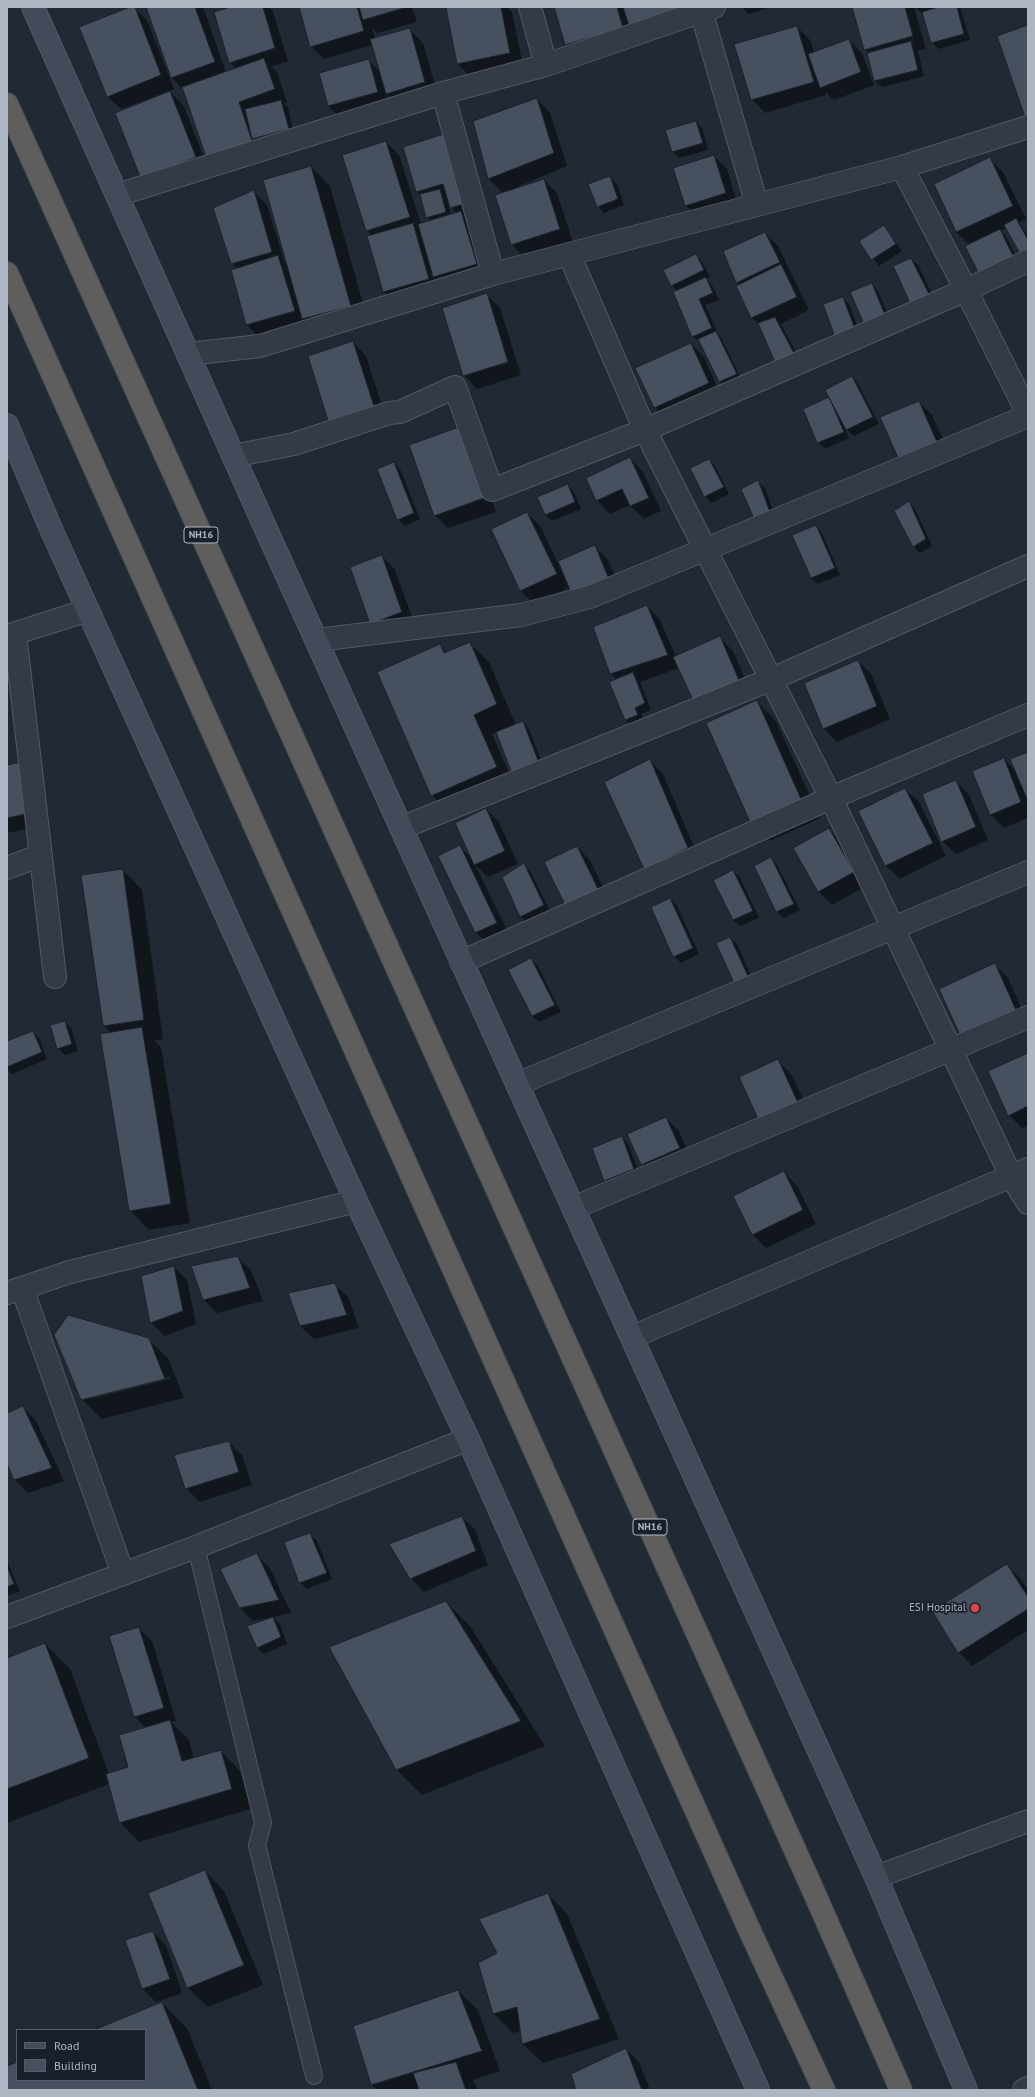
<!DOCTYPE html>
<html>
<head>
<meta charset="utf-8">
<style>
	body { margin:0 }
	#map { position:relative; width:1035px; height:2097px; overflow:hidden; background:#212935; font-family:"PT Sans",sans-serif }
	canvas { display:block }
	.frame { position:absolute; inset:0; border:8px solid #afb6c3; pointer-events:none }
	.legend { position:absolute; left:16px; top:2029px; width:130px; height:52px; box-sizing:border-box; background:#1a202a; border:1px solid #565c67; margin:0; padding:5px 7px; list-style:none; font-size:12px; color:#afb6c3 }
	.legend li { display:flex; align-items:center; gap:8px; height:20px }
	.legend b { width:20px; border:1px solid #565c67 }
</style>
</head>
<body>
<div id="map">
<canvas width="1035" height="2097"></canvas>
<div class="frame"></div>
<ul class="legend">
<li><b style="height:5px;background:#434a59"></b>Road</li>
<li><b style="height:11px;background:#47505f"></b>Building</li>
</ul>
</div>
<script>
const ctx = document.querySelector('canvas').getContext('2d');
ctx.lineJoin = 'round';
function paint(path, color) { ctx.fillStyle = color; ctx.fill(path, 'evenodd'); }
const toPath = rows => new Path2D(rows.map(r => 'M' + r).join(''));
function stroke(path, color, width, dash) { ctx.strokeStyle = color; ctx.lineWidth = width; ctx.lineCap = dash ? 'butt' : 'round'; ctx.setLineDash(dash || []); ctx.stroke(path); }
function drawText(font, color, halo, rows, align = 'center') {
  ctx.font = font + ' "PT Sans",sans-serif'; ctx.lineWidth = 3.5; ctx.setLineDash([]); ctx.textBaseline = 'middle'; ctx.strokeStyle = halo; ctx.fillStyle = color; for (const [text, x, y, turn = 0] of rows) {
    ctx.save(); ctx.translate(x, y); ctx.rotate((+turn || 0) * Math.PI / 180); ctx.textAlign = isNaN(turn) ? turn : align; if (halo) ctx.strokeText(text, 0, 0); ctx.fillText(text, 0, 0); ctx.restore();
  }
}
paint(toPath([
	[133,7,147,20,174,89,121,109,107,96],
	[147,7,203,7,226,72,236,69,230,62,234,7,268,7,273,12,288,61,271,67,277,72,287,102,284,104,288,107,294,136,220,170,183,89,172,78],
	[300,7,412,7,417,22,377,33,372,28,375,39,409,29,423,43,438,95,400,107,387,94,390,105,342,119,328,106,368,60,381,73,373,45,324,59,311,46],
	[458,7,507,7,512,12,523,66,471,77,458,64],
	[555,7,693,7,579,58,566,45],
	[742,7,771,7,749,14],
	[853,7,914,7,926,49,918,51,924,76,882,87,875,81,869,53,865,49],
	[915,7,959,7,961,10,970,40,939,49,932,43,923,15],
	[797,27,810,40,814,53,848,40,862,53,874,85,834,100,825,92,826,95,765,113,752,99],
	[170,92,184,106,209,171,155,191],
	[537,99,550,113,567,166,503,193,489,179],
	[696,122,702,128,708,150,679,158,673,152,666,130],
	[443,136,490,278,397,305,384,292,372,236,367,230,386,142,399,155,421,224,431,221,427,217,421,196,417,192,404,147],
	[449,205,457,214,451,215],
	[714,156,727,169,738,206,699,219,686,206],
	[990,159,1003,172,1026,219,1019,222,1028,236,1028,260,1007,228,1000,231,1006,236,1021,267,970,245,956,232,935,185],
	[311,167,330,186,369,325,323,338,308,324,260,338,247,325,232,270,237,269,232,263,254,192,267,205,285,263,288,267],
	[610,177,617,184,624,205,604,213,598,206],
	[544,180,557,193,573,242,525,258,511,244],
	[884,226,902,251,879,266,860,241],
	[765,233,778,246,809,310,781,324,803,365,752,318,737,286,739,285,724,252],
	[696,255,702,262,710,277,706,279,712,285,719,300,705,305,718,334,722,339,742,381,726,388,720,382,701,342,693,337,674,293,678,291,672,285],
	[911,259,918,265,936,302,919,311],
	[872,284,878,291,891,321,852,292],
	[486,294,500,308,521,375,477,389,464,375],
	[842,298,849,304,861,336,842,343],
	[353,342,366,356,387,422,309,357],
	[691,344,704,357,721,396,668,421,655,408,636,369],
	[852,377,858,384,879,424,854,436,845,428,849,438,825,449,818,442,830,397],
	[919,402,932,415,950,455,913,473],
	[472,442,496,512,448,528,435,515],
	[630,458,643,472,661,511,644,519,630,505,610,514,597,500],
	[709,460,715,466,729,494,711,503,705,496],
	[394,463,400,469,420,519,405,526,398,519],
	[758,482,765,488,776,519,761,525],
	[568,485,574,492,581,509,552,521,545,515],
	[909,503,915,509,932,546,920,553,913,546],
	[527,513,541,527,561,570,595,547,608,560,622,592,570,587,534,604,521,591],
	[815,526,822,533,840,575,818,584,811,578,793,536],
	[382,556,395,570,415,625,371,623],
	[647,606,660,620,676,657,719,637,733,651,751,693,707,713,679,668,640,682,651,710,641,714,644,722,632,726,626,720,611,683,617,680,611,673],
	[469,643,489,662,516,725,523,722,529,729,545,770,497,732,492,734,515,786,451,815,432,795,440,646,447,653],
	[858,661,871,674,890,719,837,742,823,728],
	[757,701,776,721,820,818,770,841,751,821],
	[1028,753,1028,818,1004,828,990,814,1004,759,1016,771],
	[650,761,663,774,700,861,645,868],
	[7,766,44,826,7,833],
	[956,781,969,795,988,840,956,854,942,841],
	[905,789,919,802,946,856,900,879,886,866,860,812],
	[486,809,499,822,518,864,488,877,475,865,510,936,490,946,476,933,440,856,460,846,472,859],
	[829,829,842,843,866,886,832,905,819,892,795,848],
	[577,847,590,860,613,908,581,921,568,908],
	[771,859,777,865,800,910,784,918,777,912,756,866],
	[523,865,530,871,550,911,528,923,521,917,503,878],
	[123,870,142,890,163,1039,154,1041,161,1047,190,1223,149,1230,130,1210,111,1033,104,1026,82,876],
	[733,871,740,877,759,918,740,926,733,920],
	[670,899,677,906,699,954,681,963,674,956],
	[730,938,737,944,754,983,741,989],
	[531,959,538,966,561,1012,539,1022,532,1016],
	[994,964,1008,978,1028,1023,974,1048],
	[65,1022,71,1028,78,1051,65,1055,58,1048],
	[33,1032,39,1038,47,1059,12,1074,7,1069,7,1043],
	[1028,1054,1028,1126,1022,1128,1009,1115],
	[778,1061,791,1074,811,1116,773,1133],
	[665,1118,679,1131,692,1162,655,1178,642,1165,628,1135],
	[621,1137,628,1143,640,1176,612,1187,605,1180],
	[784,1172,797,1186,816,1224,766,1248,753,1235,734,1197],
	[237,1257,251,1270,263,1301,217,1313,204,1300],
	[174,1267,187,1280,196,1324,165,1336,151,1323,142,1277],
	[334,1284,348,1297,359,1328,314,1339,300,1326,290,1294],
	[148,1339,168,1358,184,1398,101,1419,82,1399],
	[170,1377,170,1379,91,1399,91,1397],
	[23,1407,36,1421,64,1481,28,1493,15,1480,9,1467,7,1468,7,1414],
	[228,1442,242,1455,252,1485,200,1502,186,1488],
	[462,1517,475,1530,488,1565,424,1592,411,1578],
	[310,1535,317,1541,332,1579,307,1589,300,1582],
	[256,1555,270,1568,291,1613,272,1617,280,1624,287,1644,264,1654,257,1648,269,1618,253,1621,240,1608],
	[7,1561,20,1591,7,1596],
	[1007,1565,1020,1578,1028,1590,1028,1630,972,1666,959,1652],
	[446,1602,470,1626,545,1746,422,1795,397,1770,330,1648],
	[138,1628,152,1641,176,1721,171,1722,189,1740,194,1759,221,1751,240,1771,251,1809,139,1842,120,1822,109,1784,7,1823,7,1659,45,1644,70,1669,109,1774,130,1768,146,1728,135,1717],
	[205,1871,224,1891,263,1985,208,2007,188,1988,150,1894],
	[548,1894,567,1914,619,2039,543,2063,523,2044,521,2031,513,2033,494,2014,479,1963,498,1954],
	[153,1932,166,1945,182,1993,156,2002,142,1988],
	[458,1991,478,2010,500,2071,473,2080,478,2090,377,2090,372,2085],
	[162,2003,187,2028,212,2090,7,2090,7,2067,17,2063,17,2080,145,2080,145,2030,97,2030],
	[626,2049,639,2062,650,2090,578,2090]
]), '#0007');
const building = toPath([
	[130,7,135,7,161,75,107,97,79,27,130,7],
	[146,7,195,7,215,62,171,78,146,7],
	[230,7,263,7,275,48,229,63,214,12,230,7],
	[299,7,357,7,364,31,310,47,299,7],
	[359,7,404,7,404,8,363,20,359,7],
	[453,7,501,7,510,53,457,64,446,8,453,7],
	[554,7,617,7,623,28,565,45,554,7],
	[623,7,674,7,676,13,629,26,623,7],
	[852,7,905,7,913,36,864,50,852,7],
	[938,7,957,7,964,34,931,43,922,12,938,7],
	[1028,25,1028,123,1027,123,997,36,1028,25],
	[797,26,814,82,751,100,734,44,797,26],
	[410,28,425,82,386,94,370,39,410,28],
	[849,39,861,72,820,88,808,54,849,39],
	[911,41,918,70,874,81,867,53,911,41],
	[264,58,275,89,239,102,252,141,206,157,182,87,264,58],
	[369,59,378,92,328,106,319,73,369,59],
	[170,91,196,157,141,179,115,113,170,91],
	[537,98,554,153,488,179,473,121,537,98],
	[281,100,289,129,252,139,245,109,281,100],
	[696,121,703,143,672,152,665,130,696,121],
	[444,134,464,204,450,208,443,184,416,192,403,147,444,134],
	[386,141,410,217,366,231,342,155,386,141],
	[714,155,726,193,685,206,673,168,714,155],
	[990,157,1013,206,956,232,934,184,990,157],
	[311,166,351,306,302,319,263,180,311,166],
	[610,176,618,199,597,207,588,184,610,176],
	[544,179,560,229,511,245,495,195,544,179],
	[440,189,446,212,426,218,420,194,440,189],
	[254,190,272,252,231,264,213,208,254,190],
	[461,211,477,264,433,277,418,224,461,211],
	[1016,218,1028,240,1028,250,1020,254,1004,225,1016,218],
	[413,223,429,279,383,292,367,236,413,223],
	[884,225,896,244,871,260,859,241,884,225],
	[1000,229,1015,260,981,278,965,246,1000,229],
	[765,232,780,262,736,283,723,251,765,232],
	[696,254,704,270,671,286,663,270,696,254],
	[278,255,295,311,246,325,231,270,278,255],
	[911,258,930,296,911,305,893,266,911,258],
	[781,264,797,297,751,318,736,286,781,264],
	[706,277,713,293,699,299,712,328,692,337,673,292,706,277],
	[872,283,885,315,864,324,850,292,872,283],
	[487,293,508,362,463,376,442,308,487,293],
	[843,297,855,329,835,337,823,304,843,297],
	[775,317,797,359,777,367,758,323,775,317],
	[716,331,737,374,719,382,698,339,716,331],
	[353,341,375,409,329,424,308,356,353,341],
	[691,343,709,383,654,408,635,368,691,343],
	[852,376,873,417,846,430,825,390,852,376],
	[829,397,844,432,817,443,803,409,829,397],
	[919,401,937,442,899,460,880,417,919,401],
	[459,427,484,498,434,516,409,445,459,427],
	[630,457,649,498,630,506,622,489,596,501,586,478,630,457],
	[709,459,724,487,704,497,690,468,709,459],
	[394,462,414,513,397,520,377,469,394,462],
	[758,480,770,512,754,519,741,489,758,480],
	[568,484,575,502,545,515,537,497,568,484],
	[909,501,926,539,913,547,894,511,909,501],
	[527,512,557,574,520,591,491,529,527,512],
	[816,525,835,568,811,578,792,535,816,525],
	[595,545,609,579,572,595,558,561,595,545],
	[382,555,402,612,370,624,350,567,382,555],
	[647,605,668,655,610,674,593,627,647,605],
	[720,636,739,680,693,700,673,657,720,636],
	[470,642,497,704,474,715,497,767,431,796,377,672,440,644,444,653,470,642],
	[858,660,877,706,823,729,804,683,858,660],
	[633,672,645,703,635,708,638,715,625,720,609,682,633,672],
	[757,700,801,799,750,822,706,723,757,700],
	[523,721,539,763,512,774,496,732,523,721],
	[1028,752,1028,799,1027,799,1010,759,1028,752],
	[1004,758,1021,802,990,815,972,771,1004,758],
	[650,759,688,848,644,869,604,782,650,759],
	[21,762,31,813,7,818,7,765,21,762],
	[956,780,976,827,941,842,922,794,956,780],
	[905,788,933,843,885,866,858,811,905,788],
	[486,808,505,851,474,865,455,823,486,808],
	[829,828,854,872,818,892,793,848,829,828],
	[460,845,497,923,475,933,438,856,460,845],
	[577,846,601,895,567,909,544,862,577,846],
	[771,857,794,904,776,912,754,866,771,857],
	[524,863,544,905,520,917,502,877,524,863],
	[123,869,144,1020,103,1026,81,875,123,869],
	[733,870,753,911,733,920,713,880,733,870],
	[670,898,693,948,673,957,651,907,670,898],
	[730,937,748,976,734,983,716,943,730,937],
	[531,958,555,1005,532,1016,508,970,531,958],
	[995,963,1016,1010,960,1035,939,989,995,963],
	[65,1021,72,1044,57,1049,50,1025,65,1021],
	[142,1027,171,1204,129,1211,100,1034,142,1027],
	[33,1031,42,1052,7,1067,7,1041,33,1031],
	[1028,1053,1028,1106,1008,1116,988,1071,1028,1053],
	[778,1059,798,1103,759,1121,739,1077,778,1059],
	[666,1117,680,1148,641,1165,627,1134,666,1117],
	[622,1136,634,1169,604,1181,592,1148,622,1136],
	[784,1171,803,1210,752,1235,733,1196,784,1171],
	[238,1256,250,1288,203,1300,191,1266,238,1256],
	[174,1266,183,1311,150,1323,141,1276,174,1266],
	[335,1283,347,1315,300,1326,288,1293,335,1283],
	[68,1315,149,1338,165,1379,81,1400,54,1335,68,1315],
	[23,1406,52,1468,14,1480,7,1464,7,1413,23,1406],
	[229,1441,239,1472,185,1489,174,1455,229,1441],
	[462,1516,476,1551,410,1579,389,1544,462,1516],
	[310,1533,327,1573,299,1583,284,1542,310,1533],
	[257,1553,279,1600,239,1608,220,1569,257,1553],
	[1007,1564,1028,1597,1028,1609,958,1653,932,1611,1007,1564],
	[7,1566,14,1584,7,1587,7,1566],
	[446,1601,521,1721,396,1770,329,1647,446,1601],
	[273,1617,281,1637,257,1648,247,1626,273,1617],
	[139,1627,164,1708,134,1717,109,1636,139,1627],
	[45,1643,89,1758,7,1789,7,1658,45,1643],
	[170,1720,182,1761,221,1750,232,1789,119,1823,106,1774,128,1767,119,1735,170,1720],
	[205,1870,244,1965,187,1988,148,1893,205,1870],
	[548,1893,600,2019,522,2044,517,2007,493,2014,478,1963,497,1953,479,1919,548,1893],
	[153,1931,170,1979,142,1989,125,1940,153,1931],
	[458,1990,482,2051,371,2085,353,2026,458,1990],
	[162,2002,198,2090,7,2090,7,2066,17,2062,17,2080,145,2080,145,2030,94,2030,162,2002],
	[626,2048,642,2090,576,2090,571,2074,626,2048],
	[456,2062,466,2090,419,2090,413,2073,456,2062]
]);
paint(building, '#47505f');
stroke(building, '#1c222c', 1);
const service = toPath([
	[196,1547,263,1823,257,1845,314,2076]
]);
const minor = toPath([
	[530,7,546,65],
	[700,7,757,205],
	[443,93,493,274],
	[902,167,966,290,1028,414],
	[117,195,443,93,546,65,714,7],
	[569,254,645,430,831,798,1011,1176,1028,1203],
	[188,354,260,346,493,274,902,167,1028,127],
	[233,456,294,444,389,413,400,412,455,387,492,490,645,430,966,290,1028,261],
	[15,634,55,977],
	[7,636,88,610],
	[317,640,521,615,590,597,1028,416],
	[401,828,772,679,1028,566],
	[7,868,41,855],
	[461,962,831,798,1028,715],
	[517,1084,1028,872],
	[573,1208,1028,1017],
	[22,1288,123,1574],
	[7,1293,70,1272,356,1201],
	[632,1337,1028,1169],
	[7,1617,196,1547,468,1439],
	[876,1877,1028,1821],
	[1024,2090,1028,2088]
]);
const secondary = toPath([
	[33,7,265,527,876,1877,966,2090],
	[7,425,51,529,356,1201,468,1439,758,2090]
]);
const trunk = toPath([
	[7,104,809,1881,901,2090],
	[7,273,749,1929,824,2090]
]);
stroke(service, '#525964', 18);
stroke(minor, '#525964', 24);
stroke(secondary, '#525964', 24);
stroke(trunk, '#3f4650', 24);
stroke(service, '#343b46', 16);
stroke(minor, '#343b46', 22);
stroke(secondary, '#434a59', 22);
stroke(trunk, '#5e5e5c', 22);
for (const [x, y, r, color] of [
	[975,1608,5,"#e0444e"]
]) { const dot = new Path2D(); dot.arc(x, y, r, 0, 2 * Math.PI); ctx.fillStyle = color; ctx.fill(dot); stroke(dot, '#1a202a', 1.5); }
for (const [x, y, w] of [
	[201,535,34],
	[650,1527,34]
]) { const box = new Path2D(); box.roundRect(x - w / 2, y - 8, w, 16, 3); ctx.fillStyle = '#1a202a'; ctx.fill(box); stroke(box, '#afb6c3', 1); }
drawText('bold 10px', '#afb6c3', null, [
	["NH16",201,535],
	["NH16",650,1527]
]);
drawText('11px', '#afb6c3', '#1a202a', [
	["ESI Hospital",966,1608]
], 'right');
</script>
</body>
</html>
